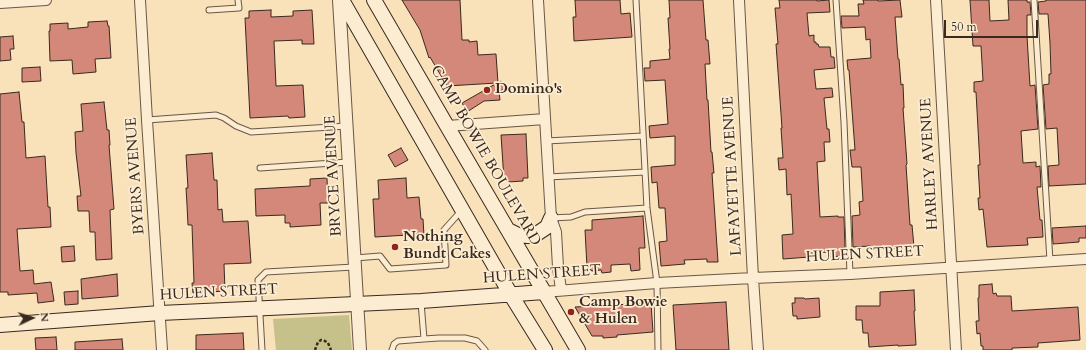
<!DOCTYPE html>
<html>
<head>
<meta charset="utf-8">
<style>
	body { margin:0 }
	#map { position:relative; width:1086px; height:350px; overflow:hidden; background:#f9e2b9; font-family:Cardo,serif }
	canvas { display:block }
	.north { position:absolute; left:12px; top:298px; width:40px; height:40px; -webkit-text-stroke:3px #fbecd2; paint-order:stroke; rotate:86deg; font-size:11px; font-weight:700; line-height:16px; text-align:center; color:#39291e }
	.north::after { content:''; display:block; margin:auto; width:14px; height:18px; background:#39291e; clip-path:polygon(50% 0,100% 100%,50% 72%,0 100%) }
	.scale { position:absolute; left:944px; top:20px; width:94px; height:18px; box-sizing:border-box; border:2px solid #39291e; border-top:0; padding-left:5px; font-size:12px; line-height:14px; white-space:nowrap; color:#39291e; -webkit-text-stroke:3px #fbecd2; paint-order:stroke }
</style>
</head>
<body>
<div id="map">
<canvas width="1086" height="350"></canvas>
<div class="north">N</div>
<div class="scale">50 m</div>
</div>
<script>
const ctx = document.querySelector('canvas').getContext('2d');
ctx.lineJoin = 'round';
function paint(path, color) { ctx.fillStyle = color; ctx.fill(path, 'evenodd'); }
const toPath = rows => new Path2D(rows.map(r => 'M' + r).join(''));
function stroke(path, color, width, dash) { ctx.strokeStyle = color; ctx.lineWidth = width; ctx.lineCap = dash ? 'butt' : 'round'; ctx.setLineDash(dash || []); ctx.stroke(path); }
function drawText(font, color, halo, rows, align = 'center') {
  ctx.font = font + ' Cardo,serif'; ctx.lineWidth = 3.5; ctx.setLineDash([]); ctx.textBaseline = 'middle'; ctx.strokeStyle = halo; ctx.fillStyle = color; for (const [text, x, y, turn = 0] of rows) {
    ctx.save(); ctx.translate(x, y); ctx.rotate((+turn || 0) * Math.PI / 180); ctx.textAlign = isNaN(turn) ? turn : align; if (halo) ctx.strokeText(text, 0, 0); ctx.fillText(text, 0, 0); ctx.restore();
  }
}
paint(toPath([
	[349,315,352,350,276,350,273,319]
]), '#c6c08a');
const building = toPath([
	[402,0,460,0,462,40,469,40,469,42,477,41,478,55,496,54,498,83,501,81,505,88,499,92,500,100,484,101,467,112,462,103,497,83,447,86,430,57,429,58,420,30,402,0],
	[575,0,620,0,621,14,630,13,632,37,574,41,573,17,576,17,575,0],
	[669,0,703,0,706,40,708,40,710,64,705,64,707,100,708,100,711,152,712,152,714,173,712,173,718,262,707,262,707,259,684,260,685,264,661,266,659,242,667,241,665,208,659,208,657,182,652,183,651,167,675,165,675,136,650,138,649,126,668,124,665,80,645,81,644,68,650,68,650,61,670,59,669,49,670,49,668,18,670,18,669,0],
	[779,0,817,0,817,1,829,0,830,12,807,13,809,36,814,35,814,42,816,42,816,44,818,44,819,47,830,47,831,57,834,57,835,68,814,70,816,89,832,88,833,97,824,98,827,129,829,129,830,142,824,142,825,161,817,162,820,217,838,216,838,217,844,217,845,248,841,248,842,256,828,257,828,252,809,253,809,257,783,259,782,235,793,234,791,194,787,195,786,169,779,170,778,158,783,158,781,128,782,128,776,44,778,44,775,8,780,8,779,0],
	[863,0,878,0,878,1,900,0,902,17,895,17,898,59,899,59,901,85,903,84,904,108,903,108,907,164,906,165,910,225,912,225,914,247,871,250,870,246,853,247,852,216,860,215,859,202,863,201,861,167,852,167,850,150,855,150,849,70,848,70,847,60,871,58,870,39,866,40,865,27,842,28,841,16,859,16,858,4,864,4,863,0],
	[970,0,989,0,990,21,1009,20,1008,0,1027,0,1027,2,1030,2,1031,15,1027,15,1027,36,1030,86,1035,85,1038,129,1021,131,1023,163,1036,162,1036,167,1040,166,1041,187,1037,187,1040,220,1042,220,1043,237,1027,238,1028,245,987,247,983,209,979,210,978,198,980,198,978,165,980,165,976,92,974,92,974,82,983,81,981,46,973,46,970,0],
	[1046,0,1086,0,1086,184,1049,186,1048,166,1059,165,1057,128,1046,129,1043,85,1049,84,1049,74,1051,74,1050,43,1048,14,1039,14,1038,2,1046,1,1046,0],
	[271,10,271,17,293,16,293,11,312,10,314,44,302,44,302,40,274,41,276,86,303,85,305,117,289,118,288,116,250,118,245,18,249,18,249,11,271,10],
	[107,21,108,26,109,26,111,58,95,59,96,72,73,74,72,60,50,61,49,31,50,31,50,24,68,23,68,29,88,27,88,22,107,21],
	[13,36,14,49,10,49,11,60,0,61,0,37,13,36],
	[40,67,41,81,22,82,22,68,40,67],
	[19,92,22,122,24,122,26,158,45,156,48,207,50,207,51,227,17,229,20,271,33,270,34,284,51,282,54,301,38,303,37,293,8,295,8,292,0,292,0,94,19,92],
	[104,102,107,130,109,130,110,145,109,145,114,209,110,210,112,259,96,260,95,232,90,232,89,211,78,211,77,196,81,196,76,153,75,132,83,131,81,104,104,102],
	[526,134,528,178,523,178,523,181,508,182,508,179,504,180,501,135,526,134],
	[401,148,408,160,395,167,388,155,401,148],
	[212,153,214,180,217,180,218,210,222,209,223,222,248,221,251,263,224,264,225,291,193,293,192,283,194,283,192,225,188,225,187,205,186,188,188,188,186,155,212,153],
	[327,178,328,203,320,203,321,225,290,227,290,223,285,223,285,215,256,216,255,189,310,186,310,179,327,178],
	[406,178,407,198,419,197,421,219,423,219,424,236,408,237,408,235,375,237,373,199,379,199,378,180,406,178],
	[643,216,645,248,639,248,640,270,631,271,630,264,611,265,611,272,602,273,601,270,592,271,587,267,585,230,592,230,592,220,643,216],
	[1086,226,1086,238,1079,238,1079,242,1053,244,1052,228,1086,226],
	[74,246,75,261,62,262,61,247,74,246],
	[117,274,118,296,82,299,81,279,117,274],
	[992,284,993,294,996,293,997,296,1011,296,1012,311,1078,307,1080,340,1038,343,1038,347,1012,348,1012,350,983,350,983,346,981,346,980,333,977,334,976,321,979,321,978,298,979,298,979,285,992,284],
	[914,290,915,311,914,311,916,345,898,346,898,345,869,347,868,333,863,333,862,320,856,320,856,306,880,306,880,292,914,290],
	[78,291,78,304,65,305,64,292,78,291],
	[795,298,804,298,805,299,819,298,820,317,797,319,797,316,793,316,792,303,795,303,795,298],
	[726,302,729,350,676,350,673,305,726,302],
	[651,303,653,332,617,335,617,337,603,338,603,336,592,336,575,307,651,303],
	[243,333,244,350,196,350,196,335,243,333],
	[56,337,57,350,36,350,35,338,56,337],
	[122,339,123,350,75,350,75,342,122,339]
]);
paint(building, '#d48879');
stroke(building, '#39291e', 1);
const service = toPath([
	[636,0,647,208,657,283,658,350],
	[836,0,844,122,850,274],
	[1034,0,1050,261],
	[209,10,239,8,238,0],
	[147,120,216,115,224,118,236,126,251,132,347,126],
	[546,141,643,136],
	[260,168,348,162],
	[548,177,645,172],
	[551,218,571,217,585,212,647,208],
	[355,258,380,256,390,269,446,265,444,230,462,210],
	[421,302,424,339,439,338,465,338,477,341,485,350],
	[262,350,258,280,266,272,354,267],
	[392,350,394,344,398,341,424,339]
]);
const minor = toPath([
	[140,0,147,120,162,350],
	[538,0,551,218,556,232,558,267,561,290],
	[739,0,753,278,758,350],
	[936,0,956,350],
	[0,3,46,0],
	[447,126,545,119],
	[544,292,657,283,753,278,850,274,1086,259]
]);
const tertiary = toPath([
	[339,0,360,350]
]);
const secondary = toPath([
	[342,0,511,295,545,350],
	[374,0,447,126,578,350],
	[508,230,518,235,528,236,538,233,547,227,551,218],
	[0,325,160,313,421,301,544,292]
]);
stroke(service, '#695745', 7);
stroke(minor, '#695745', 12);
stroke(tertiary, '#695745', 14);
stroke(secondary, '#39291e', 16);
stroke(toPath([
	[315,350,318,342,321,340,325,341,328,343,331,350]
]), '#39291e', 2.5, [3, 2]);
stroke(service, '#fbecd2', 5);
stroke(minor, '#fbecd2', 10);
stroke(tertiary, '#fbecd2', 12);
stroke(secondary, '#fbecd2', 14);
for (const [x, y, r, color] of [
	[487,90,4,"#8f2418"],
	[395,247,4,"#8f2418"],
	[571,312,4,"#8f2418"]
]) { const dot = new Path2D(); dot.arc(x, y, r, 0, 2 * Math.PI); ctx.fillStyle = color; ctx.fill(dot); stroke(dot, '#fbecd2', 1.5); }
drawText('bold 15px', '#39291e', '#fbecd2', [
	["Domino's",495,90],
	["Nothing",403,238],
	["Bundt Cakes",403,255],
	["Camp Bowie",579,303],
	["& Hulen",579,320]
], 'left');
drawText('15px', '#39291e', '#fbecd2', [
	["CAMP BOWIE BOULEVARD",485,156,60],
	["HARLEY AVENUE",930,164,-93],
	["BYERS AVENUE",136,176,-94],
	["BRYCE AVENUE",334,176,-93],
	["LAFAYETTE AVENUE",733,176,-93],
	["HULEN STREET",865,255,-3],
	["HULEN STREET",542,275,-4],
	["HULEN STREET",219,293,-3]
]);
</script>
</body>
</html>
